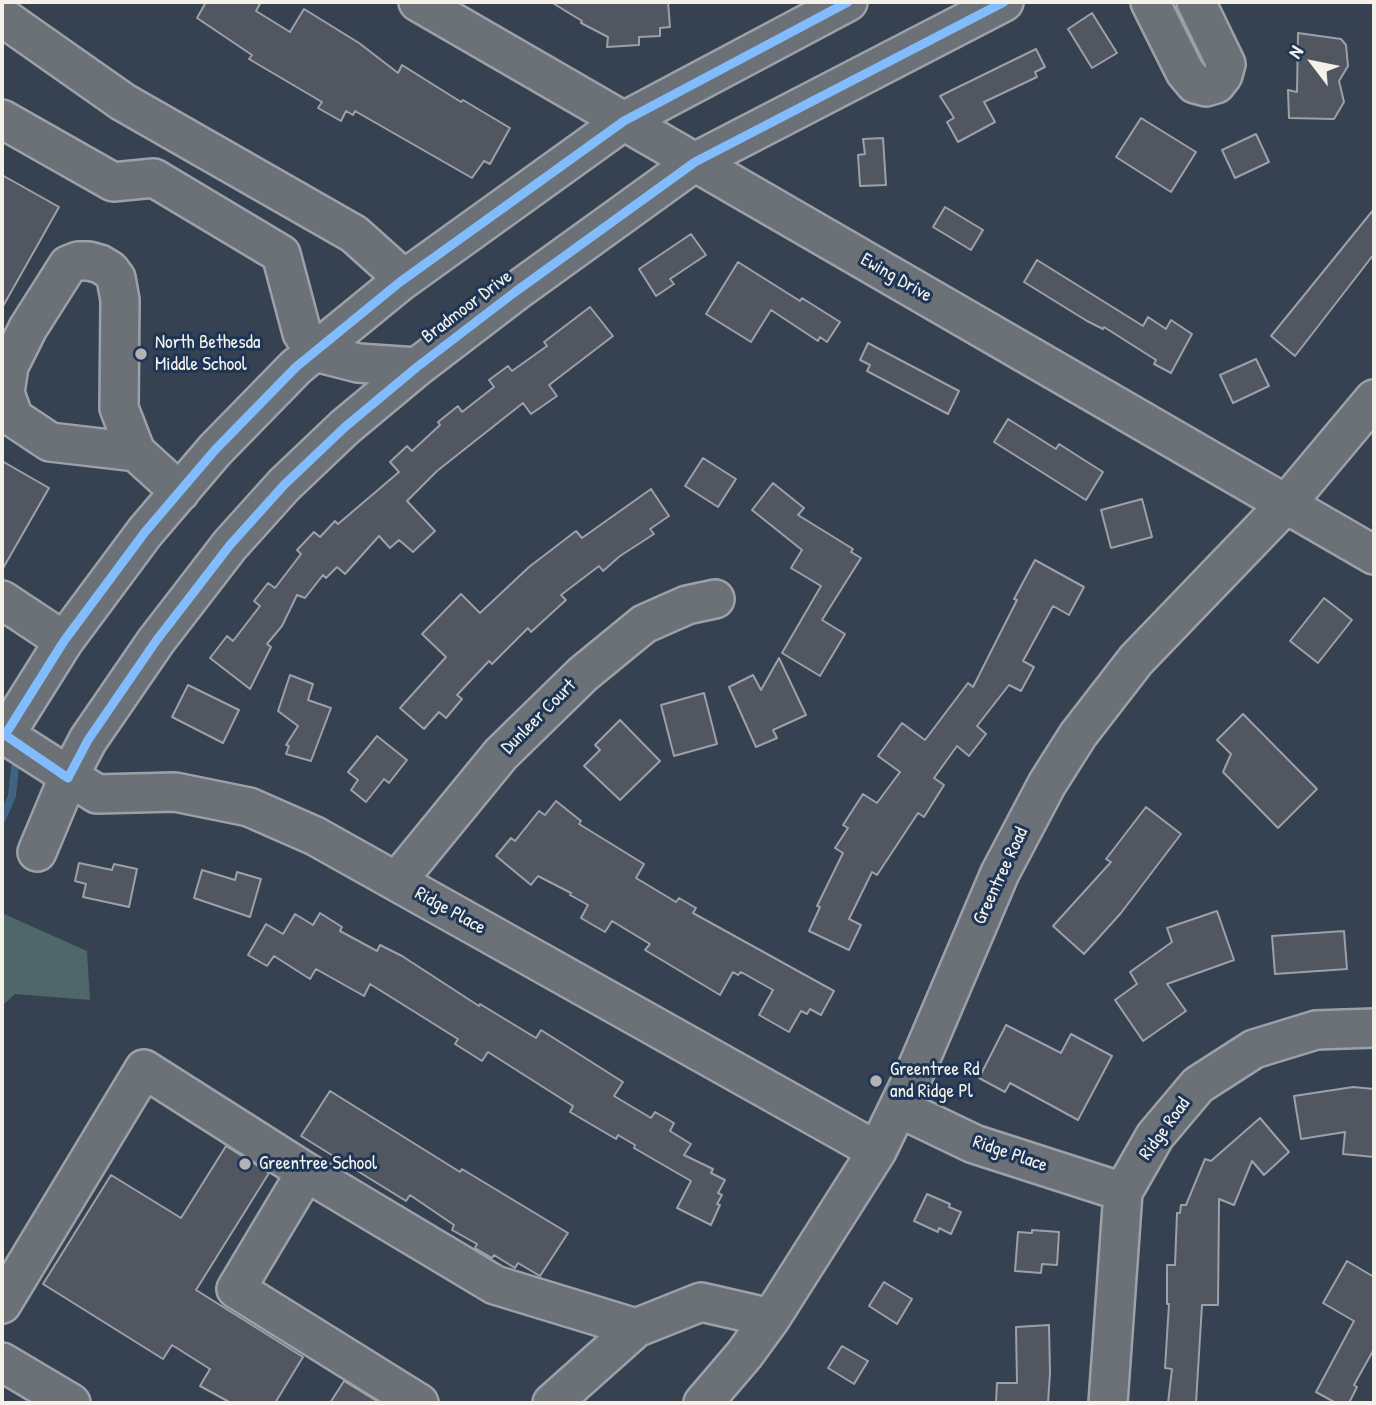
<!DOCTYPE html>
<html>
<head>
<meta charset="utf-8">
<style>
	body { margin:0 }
	#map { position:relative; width:1376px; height:1405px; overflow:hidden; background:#364152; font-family:"Patrick Hand",sans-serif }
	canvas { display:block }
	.frame { position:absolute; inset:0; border:4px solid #f4f1e8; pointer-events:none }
	.north { position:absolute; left:1278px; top:28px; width:70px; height:70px; -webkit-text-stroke:5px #1d3557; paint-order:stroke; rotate:302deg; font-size:19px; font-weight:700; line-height:28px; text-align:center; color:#f4f1e8 }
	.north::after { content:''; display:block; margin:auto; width:24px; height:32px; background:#f4f1e8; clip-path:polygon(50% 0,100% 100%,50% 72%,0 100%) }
</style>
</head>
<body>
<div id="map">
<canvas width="1376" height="1405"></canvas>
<div class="frame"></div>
<div class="north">N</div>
</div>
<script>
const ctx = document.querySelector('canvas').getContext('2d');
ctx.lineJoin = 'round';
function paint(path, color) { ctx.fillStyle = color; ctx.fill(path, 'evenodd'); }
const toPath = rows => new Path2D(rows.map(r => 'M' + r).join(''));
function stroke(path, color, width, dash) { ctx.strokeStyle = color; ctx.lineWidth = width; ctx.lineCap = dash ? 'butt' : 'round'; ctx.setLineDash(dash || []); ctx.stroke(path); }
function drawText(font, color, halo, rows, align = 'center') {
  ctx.font = font + ' "Patrick Hand",sans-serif'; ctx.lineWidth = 6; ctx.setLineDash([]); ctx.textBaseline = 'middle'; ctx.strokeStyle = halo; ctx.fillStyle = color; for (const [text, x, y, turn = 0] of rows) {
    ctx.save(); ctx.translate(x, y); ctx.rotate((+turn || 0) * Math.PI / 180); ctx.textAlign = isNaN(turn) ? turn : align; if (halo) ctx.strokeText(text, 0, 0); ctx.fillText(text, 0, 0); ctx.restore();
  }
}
paint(toPath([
	[2,913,87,951,90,1000,15,994,2,1006]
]), '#4f6768');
stroke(toPath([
	[2,819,12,796,15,767]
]), '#3e6482', 8);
const building = toPath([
	[206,2,261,2,256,11,290,32,304,9,359,43,398,73,402,65,461,102,463,100,510,128,490,164,484,161,472,178,355,111,353,115,346,111,341,121,318,108,322,102,249,59,252,55,197,18,206,2],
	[551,2,668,2,670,27,660,28,660,36,639,37,639,45,607,47,608,37,581,23,582,21,551,2],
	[1092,13,1117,53,1092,68,1068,29,1092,13],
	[1298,33,1341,39,1346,45,1348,66,1339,81,1344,102,1334,119,1289,118,1288,90,1297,92,1298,33],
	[1036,49,1045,67,1035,72,1037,77,984,102,995,122,958,142,947,122,954,118,940,96,1036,49],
	[1141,118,1196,152,1171,192,1116,157,1141,118],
	[1256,134,1269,162,1235,178,1222,150,1256,134],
	[883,138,886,185,860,186,858,155,865,154,863,139,883,138],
	[2,175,59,207,2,308,2,175],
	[945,207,983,230,971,250,933,227,945,207],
	[1374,209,1374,254,1295,356,1271,336,1374,209],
	[691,234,706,255,670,279,674,284,656,296,639,269,691,234],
	[1037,260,1143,326,1148,317,1166,329,1171,320,1192,334,1171,373,1154,364,1156,360,1104,327,1103,329,1087,321,1024,282,1037,260],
	[738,262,800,301,802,298,840,322,827,342,820,337,818,341,771,310,751,342,706,314,738,262],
	[590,307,613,336,549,385,557,396,531,414,523,403,437,471,407,501,435,531,413,552,399,540,390,548,379,536,345,574,337,567,326,578,323,575,305,598,297,595,282,626,267,644,271,647,250,689,210,658,227,636,233,641,260,606,254,601,268,583,275,588,301,554,297,550,314,532,320,537,335,521,338,524,399,472,390,462,407,446,412,451,440,425,438,422,458,406,462,412,494,387,489,380,508,366,512,371,547,346,544,342,590,307],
	[868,343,959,391,948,414,867,371,870,365,860,360,868,343],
	[1256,359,1269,386,1233,403,1220,375,1256,359],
	[1008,419,1056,449,1059,444,1103,472,1086,500,994,442,1008,419],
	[703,458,736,479,718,507,685,486,703,458],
	[2,461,49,488,2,570,2,461],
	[773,483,804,508,798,515,853,549,851,552,861,558,822,620,845,634,820,676,782,653,821,586,791,568,802,550,752,510,773,483],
	[651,489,669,516,650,529,654,534,620,556,603,571,599,566,561,595,566,600,531,632,528,628,492,664,489,661,457,695,462,699,446,718,439,712,424,729,400,708,446,657,422,634,461,594,480,613,529,567,576,531,582,538,651,489],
	[1142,499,1152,537,1111,548,1101,510,1142,499],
	[1035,560,1084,587,1069,615,1053,606,1023,661,1034,667,1021,691,1009,685,977,726,986,734,969,756,957,746,934,778,944,785,924,817,918,813,877,875,872,872,849,919,861,925,849,950,809,931,820,907,817,906,843,853,835,848,848,828,843,825,863,794,877,803,900,772,878,756,902,723,925,740,968,683,973,687,1017,600,1014,599,1035,560],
	[1324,598,1352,620,1318,663,1290,641,1324,598],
	[779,658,806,715,773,730,777,738,756,747,729,687,753,675,761,690,779,658],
	[290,675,313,684,308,700,331,708,311,761,286,754,289,746,286,745,298,726,278,711,290,675],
	[188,685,239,710,223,743,172,717,188,685],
	[704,693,717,744,674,756,661,705,704,693],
	[1243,714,1317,789,1278,828,1223,772,1231,754,1217,740,1243,714],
	[620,720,660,761,620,800,584,766,600,750,595,745,620,720],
	[377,736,407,760,389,783,384,779,366,802,351,790,358,780,348,772,377,736],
	[556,801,581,821,579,824,644,864,636,878,676,902,679,898,696,908,693,913,834,991,821,1015,810,1009,807,1014,801,1011,789,1032,759,1015,773,990,741,972,738,975,733,972,720,995,645,950,650,944,612,921,605,932,581,918,588,905,570,895,571,893,538,876,531,885,496,856,511,838,515,841,539,811,545,815,556,801],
	[1146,807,1181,834,1121,913,1084,954,1053,926,1111,862,1106,859,1146,807],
	[79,863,112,870,114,864,137,869,129,907,83,897,86,884,75,881,79,863],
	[202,870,235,880,237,872,261,879,250,917,194,898,202,870],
	[1217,911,1234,960,1167,984,1186,1011,1143,1041,1115,1000,1137,984,1130,972,1172,942,1167,928,1217,911],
	[320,913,342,927,340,931,377,951,380,945,402,956,479,1006,480,1004,536,1038,541,1030,623,1082,614,1096,651,1118,655,1112,674,1123,670,1131,691,1144,684,1155,713,1169,711,1173,725,1180,718,1193,722,1195,717,1204,720,1205,711,1225,677,1208,691,1181,634,1148,635,1145,618,1135,616,1139,570,1112,573,1106,488,1052,482,1061,455,1044,458,1039,370,984,364,996,316,969,310,979,274,956,267,966,248,955,266,924,283,934,295,914,313,925,320,913],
	[1344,931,1347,969,1275,974,1272,936,1344,931],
	[1006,1025,1061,1053,1071,1034,1112,1056,1078,1120,1010,1083,1005,1092,979,1078,1006,1025],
	[1353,1087,1374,1089,1374,1157,1343,1154,1345,1132,1301,1139,1294,1096,1353,1087],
	[330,1091,460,1172,462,1169,568,1233,540,1276,518,1263,515,1268,494,1255,492,1258,475,1248,477,1244,452,1230,454,1225,410,1195,406,1201,301,1136,330,1091],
	[1260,1118,1289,1152,1264,1175,1252,1161,1234,1205,1219,1199,1218,1305,1202,1305,1196,1403,1168,1403,1172,1369,1165,1368,1169,1304,1167,1304,1167,1265,1175,1265,1177,1213,1180,1213,1181,1205,1186,1205,1205,1159,1211,1161,1260,1118],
	[226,1146,269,1173,196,1290,303,1357,275,1403,231,1403,200,1386,210,1369,172,1345,163,1359,43,1284,111,1175,181,1218,226,1146],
	[927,1194,950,1204,949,1207,961,1212,951,1234,939,1228,938,1232,914,1221,927,1194],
	[1032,1230,1059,1232,1057,1265,1042,1264,1041,1273,1015,1271,1018,1232,1032,1233,1032,1230],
	[1347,1261,1374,1277,1374,1349,1354,1385,1357,1387,1349,1403,1336,1403,1316,1392,1354,1321,1323,1303,1347,1261],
	[884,1282,912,1299,897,1324,869,1306,884,1282],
	[1049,1325,1050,1373,1048,1403,996,1403,997,1383,1017,1383,1016,1327,1049,1325],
	[842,1346,868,1361,854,1384,828,1368,842,1346],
	[344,1381,380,1403,330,1403,344,1381]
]);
paint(building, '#525661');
stroke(building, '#9ca1a7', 2);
const minor = toPath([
	[418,2,1374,555],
	[1150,2,1185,72,1195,84,1206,87,1216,84,1223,75,1226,64,1196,2],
	[2,17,123,102,354,234,393,269,400,282],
	[2,119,113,182,154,178,281,254,302,333,315,352,358,363,417,367],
	[136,452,50,442,14,418,5,393,9,366,28,328,68,265,78,261,89,261,100,264,110,270,116,278,120,300,119,408,136,452,180,492],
	[2,600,64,641],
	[2,733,97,794,175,792,249,807,315,836,877,1151],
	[5,735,64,641,145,532,215,450,296,367,400,282,624,121,848,2],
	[37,852,68,778,88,740,156,641,230,545,284,485,345,427,417,367,515,292,695,162,1004,2],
	[397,881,501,754,583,674,644,624,687,605,715,599],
	[899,1108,974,1144,1123,1192],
	[2,1304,144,1069,306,1172],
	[2,1362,71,1403],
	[419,1403,236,1289,306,1172,495,1285,636,1328],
	[552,1403,636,1328,701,1302,771,1318],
	[703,1403,744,1355,771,1318,877,1151,913,1077,1000,873,1047,784,1078,735,1136,660,1286,504,1374,399],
	[1108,1403,1123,1192,1155,1136,1198,1085,1254,1049,1316,1030,1374,1028]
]);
stroke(minor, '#9ca1a7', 42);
stroke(minor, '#6c7077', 37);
stroke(toPath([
	[5,735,68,778,88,740,156,641,230,545,284,485,345,427,417,367,515,292,695,162,1004,2],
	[5,735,64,641,145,532,215,450,296,367,400,282,624,121,848,2]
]), '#80bcff', 9);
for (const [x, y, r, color] of [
	[141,354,7,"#b2b3b4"],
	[876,1081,7,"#b2b3b4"],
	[245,1164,7,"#b2b3b4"]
]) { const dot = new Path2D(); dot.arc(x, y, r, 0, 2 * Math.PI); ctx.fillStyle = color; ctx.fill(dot); stroke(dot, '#1d3557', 2.5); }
drawText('19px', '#f4f1e8', '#1d3557', [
	["Ewing Drive",896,278,30],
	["Bradmoor Drive",467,307,-37],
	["Dunleer Court",539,717,-45],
	["Greentree Road",1001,876,-65],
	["Ridge Place",450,911,29],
	["Ridge Road",1165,1129,-54],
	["Ridge Place",1010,1154,19]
]);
drawText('19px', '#f4f1e8', '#1d3557', [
	["North Bethesda",155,343],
	["Middle School",155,365],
	["Greentree Rd",890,1070],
	["and Ridge Pl",890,1092],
	["Greentree School",259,1164]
], 'left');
</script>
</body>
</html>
